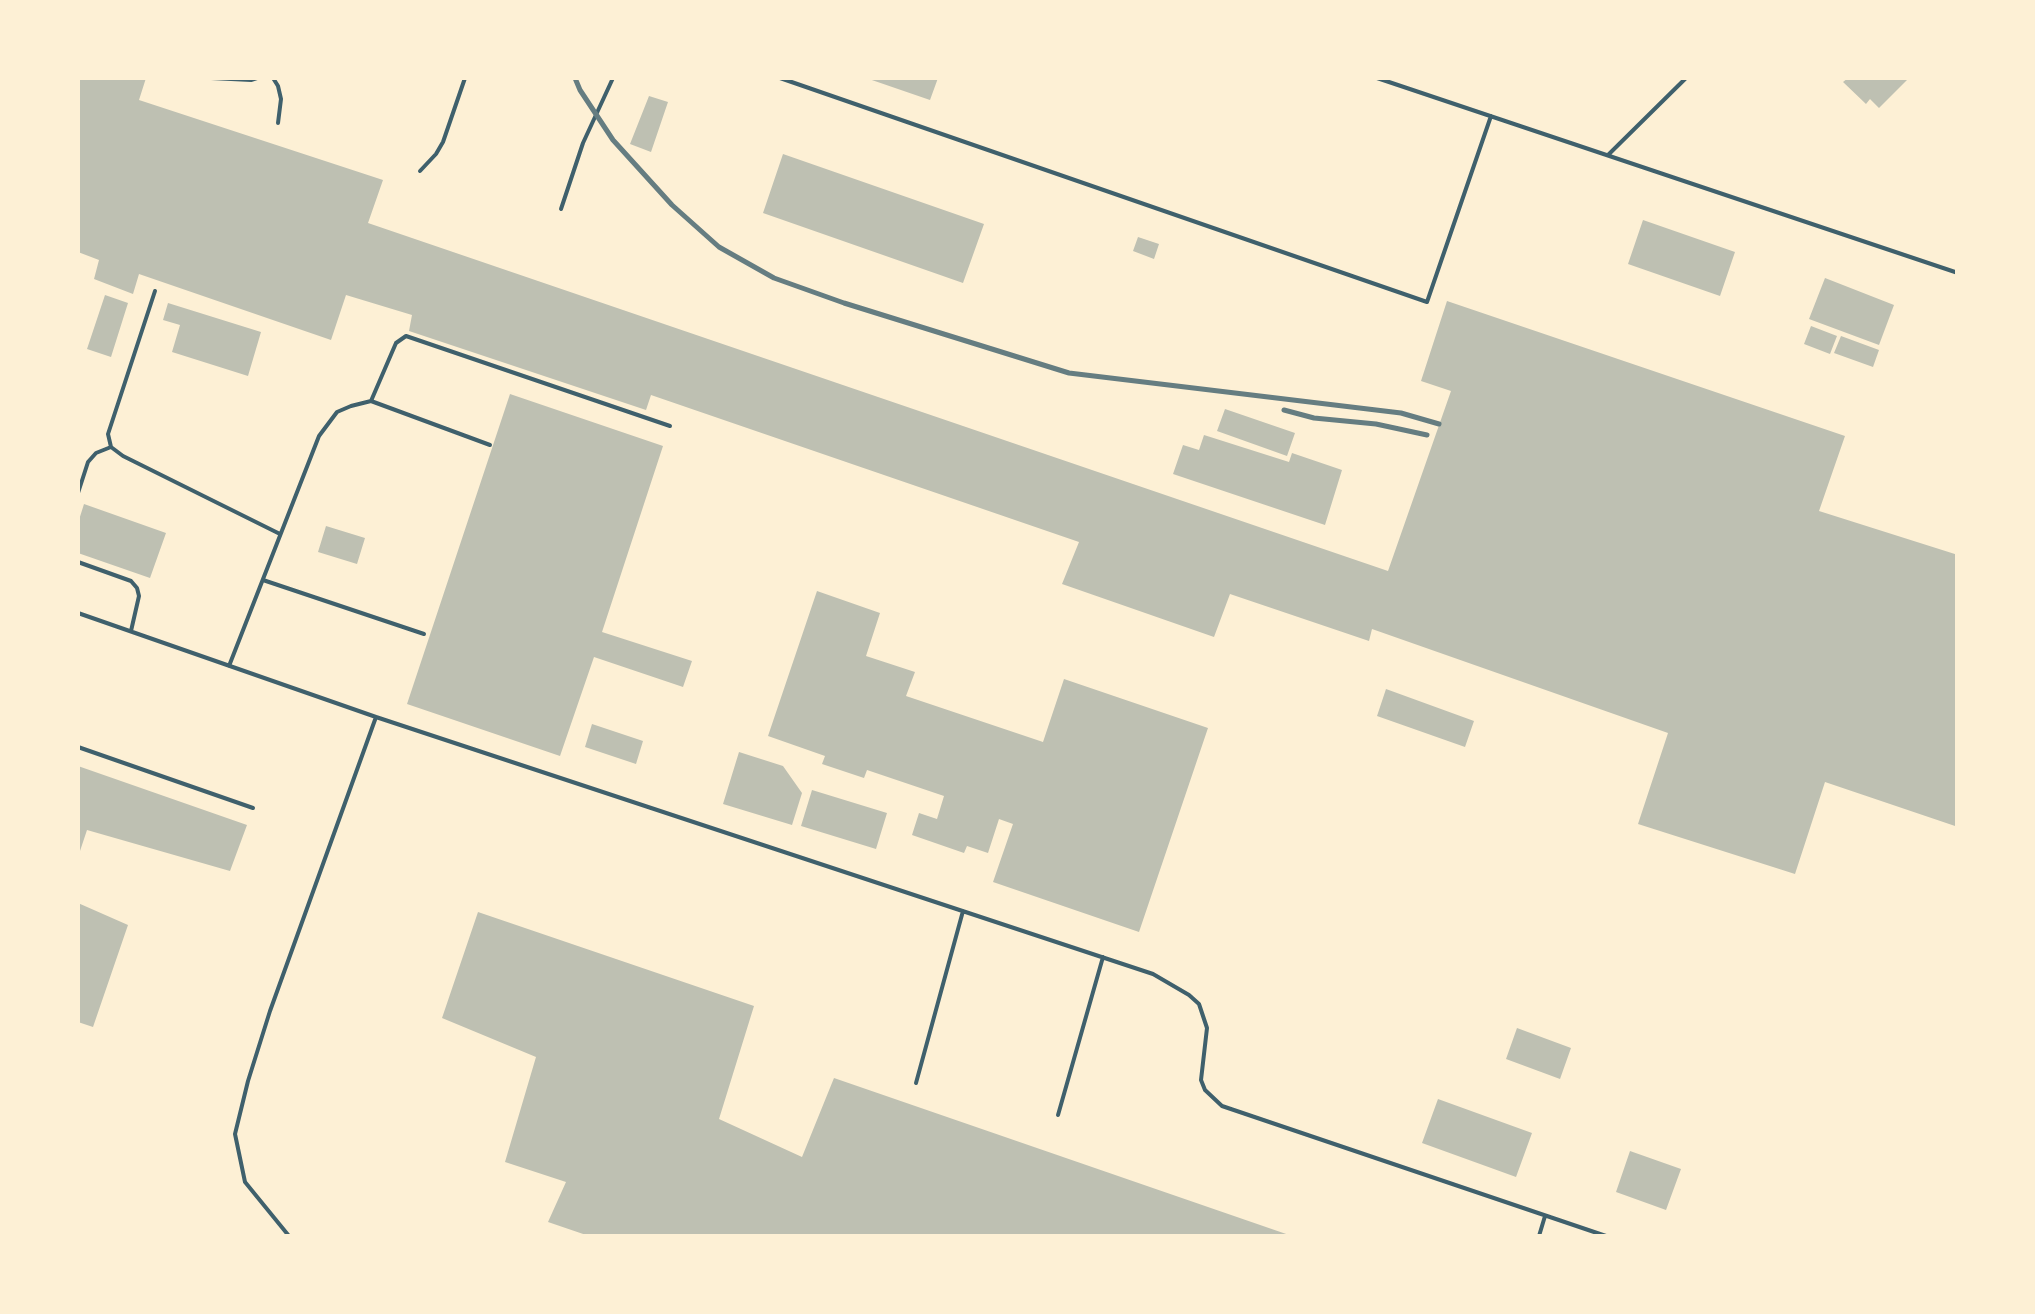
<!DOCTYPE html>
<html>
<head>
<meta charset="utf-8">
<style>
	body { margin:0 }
	#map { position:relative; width:2035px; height:1314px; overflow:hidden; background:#fdf0d5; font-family:"Roboto Condensed",sans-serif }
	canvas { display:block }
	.frame { position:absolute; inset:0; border:80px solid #fdf0d5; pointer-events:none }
</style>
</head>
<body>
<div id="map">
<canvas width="2035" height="1314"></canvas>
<div class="frame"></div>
</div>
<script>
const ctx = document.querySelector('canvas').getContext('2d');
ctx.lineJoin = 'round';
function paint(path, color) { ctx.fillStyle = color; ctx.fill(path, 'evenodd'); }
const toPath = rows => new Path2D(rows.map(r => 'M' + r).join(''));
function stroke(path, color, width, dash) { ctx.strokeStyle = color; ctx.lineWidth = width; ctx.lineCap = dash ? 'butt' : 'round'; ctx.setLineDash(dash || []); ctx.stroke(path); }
paint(toPath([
	[78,78,146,78,139,100,383,180,368,223,1388,571,1451,391,1421,381,1447,301,1845,436,1819,511,1958,555,1958,827,1825,782,1795,874,1638,824,1668,733,1372,629,1369,641,1230,594,1214,637,1062,584,1079,542,651,395,646,410,409,331,412,315,346,295,331,340,139,274,133,294,94,279,99,260,78,252],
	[866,78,938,78,930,100],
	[1848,78,1909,78,1879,108,1870,99,1866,104,1843,82],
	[649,96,668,102,651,152,630,144],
	[783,154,984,224,963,283,763,213],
	[1643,220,1735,252,1720,296,1628,264],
	[1138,237,1159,244,1154,259,1133,251],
	[1825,278,1894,305,1879,345,1809,319],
	[105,295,128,303,111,357,87,349],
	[168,303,261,332,248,376,172,352,180,325,163,320],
	[1811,326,1837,336,1830,354,1804,344],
	[1841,336,1879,350,1873,367,1834,353],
	[510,394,663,446,602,632,692,661,683,687,594,657,560,756,407,704],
	[1225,409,1295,433,1287,456,1217,431],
	[1204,435,1289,462,1292,453,1342,470,1325,525,1173,474,1183,445,1199,450],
	[84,504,166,533,150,578,78,553,78,523],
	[326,526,365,538,357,564,318,552],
	[817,591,880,613,866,656,915,672,906,696,1043,742,1064,679,1208,728,1139,932,993,882,1013,824,999,819,988,853,967,846,964,853,912,835,919,813,937,819,944,796,867,770,864,778,822,764,825,756,768,736],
	[1386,689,1474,721,1465,747,1377,716],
	[592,724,643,741,636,764,585,747],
	[739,752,783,766,802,793,792,825,723,804],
	[78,766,247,825,230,871,87,830,78,857],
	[812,790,887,813,876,849,801,826],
	[78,903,128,925,93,1027,78,1022],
	[478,912,754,1006,719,1119,802,1157,834,1078,1292,1236,589,1236,548,1222,566,1182,505,1162,536,1057,442,1018],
	[1517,1028,1571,1048,1560,1079,1506,1059],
	[1438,1099,1532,1133,1516,1177,1422,1143],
	[1630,1151,1681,1169,1666,1210,1616,1192]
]), '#bec0b2');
stroke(toPath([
	[211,78,251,80,257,78],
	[273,78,278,86,281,99,278,123],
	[780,78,1427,302,1491,116],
	[1377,78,1958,273],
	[1608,155,1686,78],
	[420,171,436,154,443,142,465,78],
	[561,209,583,143,613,78],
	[155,291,108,434,111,447,123,456,280,534],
	[371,401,396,343,406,336,670,426],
	[78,493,88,462,96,453,111,447],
	[78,562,131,581,137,588,139,596,131,631],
	[263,580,424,634],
	[78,613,376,717,1153,974,1189,995,1199,1004,1207,1028,1201,1080,1205,1090,1222,1106,1606,1236],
	[229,666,319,436,337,412,351,406,371,401,490,445],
	[78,747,253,808],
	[916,1083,963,911],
	[1058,1115,1103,957],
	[289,1236,245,1182,235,1134,248,1081,270,1011,376,717],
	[1539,1236,1545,1216]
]), '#3f606c', 4);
stroke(toPath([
	[575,78,580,90,613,140,672,205,719,247,774,278,844,303,1069,373,1401,413,1439,424],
	[1284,410,1314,418,1376,424,1427,435]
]), '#657d81', 5);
</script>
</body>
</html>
